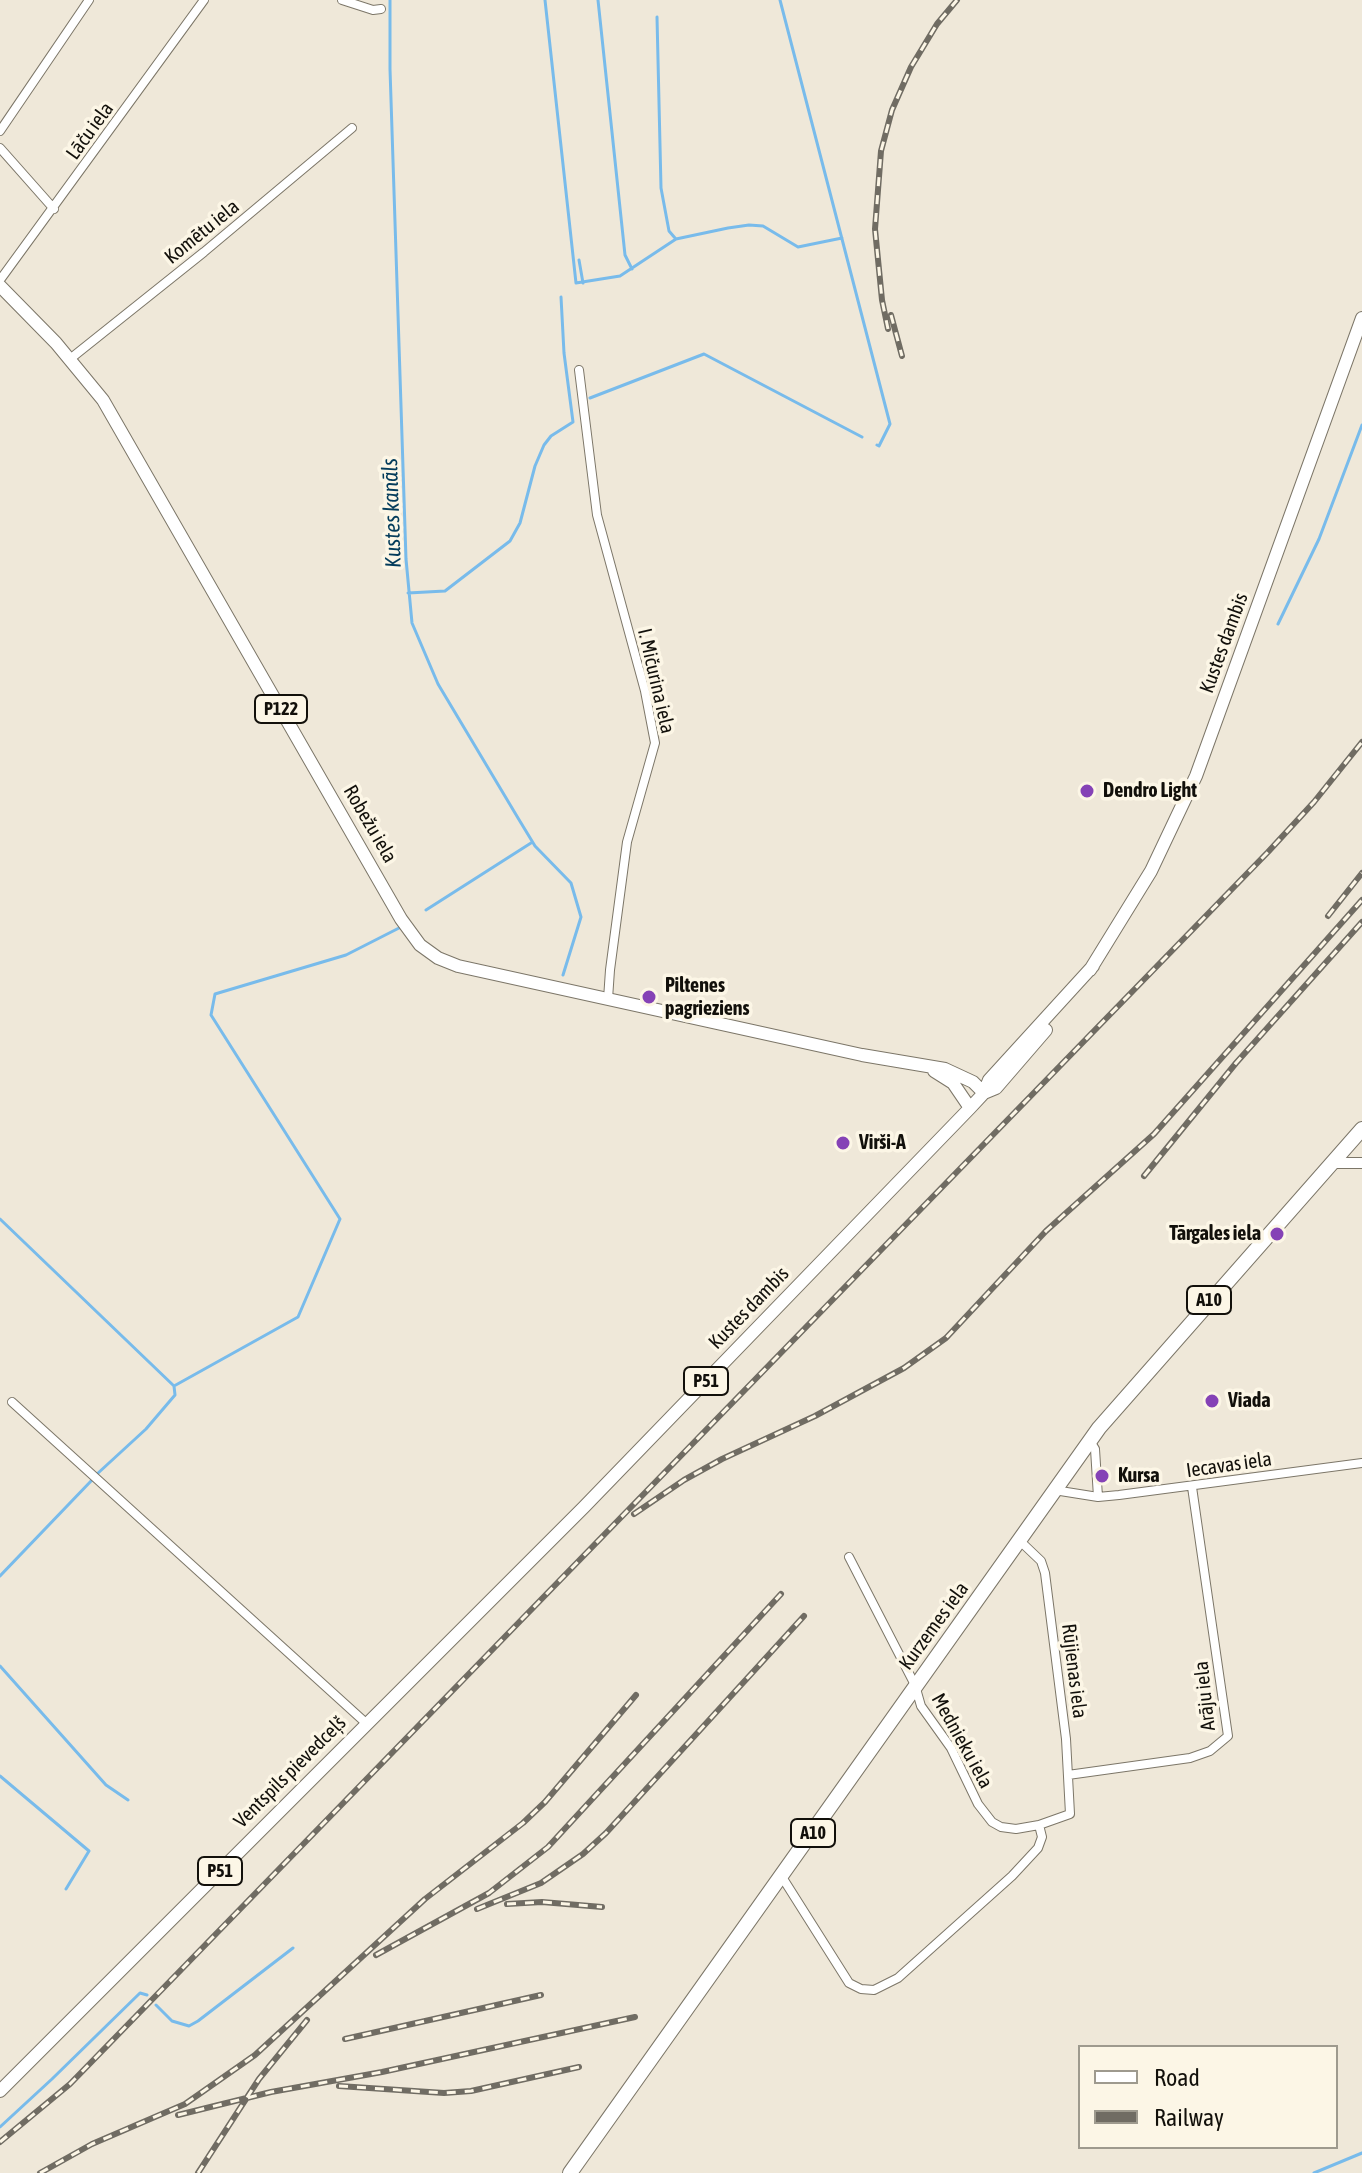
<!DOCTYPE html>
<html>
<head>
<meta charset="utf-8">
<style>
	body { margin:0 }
	#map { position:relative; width:1362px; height:2173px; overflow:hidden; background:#efe8d9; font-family:"Asap Condensed",sans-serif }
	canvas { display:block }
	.legend { position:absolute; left:1078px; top:2045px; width:260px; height:104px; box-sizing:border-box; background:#fcf6e6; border:2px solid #9e9a8e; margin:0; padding:10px 14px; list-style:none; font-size:24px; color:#12100b }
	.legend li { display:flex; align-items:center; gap:16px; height:40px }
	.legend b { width:40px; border:2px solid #9e9a8e }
</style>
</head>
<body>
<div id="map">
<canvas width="1362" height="2173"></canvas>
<ul class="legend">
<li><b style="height:10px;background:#fff"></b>Road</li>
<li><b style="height:10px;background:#706c63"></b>Railway</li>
</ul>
</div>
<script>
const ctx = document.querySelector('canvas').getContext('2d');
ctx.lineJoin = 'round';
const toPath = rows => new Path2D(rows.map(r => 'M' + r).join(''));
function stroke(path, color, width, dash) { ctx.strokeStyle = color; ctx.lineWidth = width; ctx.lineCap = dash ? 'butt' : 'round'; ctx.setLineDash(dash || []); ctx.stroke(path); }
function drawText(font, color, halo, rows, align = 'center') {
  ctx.font = font + ' "Asap Condensed",sans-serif'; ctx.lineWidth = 7; ctx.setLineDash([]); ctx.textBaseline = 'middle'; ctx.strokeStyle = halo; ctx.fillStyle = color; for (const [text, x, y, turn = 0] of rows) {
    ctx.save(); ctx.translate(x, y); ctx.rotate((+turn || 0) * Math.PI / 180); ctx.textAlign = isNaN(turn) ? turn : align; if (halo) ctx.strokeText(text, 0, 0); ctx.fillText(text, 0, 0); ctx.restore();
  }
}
stroke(toPath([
	[390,0,390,69,406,559,412,623,438,684,518,818,535,846,571,883,581,917,563,975],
	[545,0,576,283,620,276,676,239,728,228,749,225,763,226,798,247,842,238],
	[598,0,625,255,632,269],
	[780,0,890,424,879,446,877,445],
	[657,17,661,188,669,231,675,238],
	[579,260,583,283],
	[590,398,704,354,862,437],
	[408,593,445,591,510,541,520,523,535,466,544,445,551,436,573,422,564,353,561,297],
	[1278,624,1319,539,1362,425],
	[426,910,531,843],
	[0,1219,174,1386,175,1395,146,1429,97,1474],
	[174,1386,298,1317,340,1219,211,1015,215,994,346,955,401,927],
	[0,1576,92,1480],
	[0,1666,106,1785,128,1800],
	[0,1776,89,1851,66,1889],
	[156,2005,172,2021,189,2026,198,2021,293,1948],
	[0,2127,52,2079,140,1993,147,1995],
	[1314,2173,1362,2153]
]), '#78bbeb', 3);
const minor = toPath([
	[342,0,373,10,381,9],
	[0,131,89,0],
	[0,148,54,209],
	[0,280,204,0],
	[70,359,204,252,352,128],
	[579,370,597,515,645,691,655,743,627,842,610,970,608,999],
	[12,1402,367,1724],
	[1090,1441,1095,1449,1098,1497],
	[1054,1490,1098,1497,1119,1495,1362,1463],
	[849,1557,915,1685,921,1706,951,1748,978,1804,992,1822,1001,1827,1016,1829,1039,1825,1070,1814,1066,1739,1045,1573,1041,1561,1020,1541],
	[1068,1775,1190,1758,1210,1751,1228,1736,1192,1487],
	[782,1877,849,1983,861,1989,874,1990,898,1978,1012,1876,1038,1848,1042,1837,1039,1825]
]);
const tertiary = toPath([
	[1332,1163,1362,1163]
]);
const primary = toPath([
	[0,286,56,343,103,400,401,919,420,945,438,958,458,966,862,1055,945,1069,973,1082,984,1093],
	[1090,970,1151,871,1196,776,1362,318],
	[934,1071,953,1083,970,1108],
	[984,1093,996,1088,1046,1030],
	[0,2091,584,1507,970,1108,984,1093,989,1080,1093,966]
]);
const trunk = toPath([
	[570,2173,1099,1428,1362,1129]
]);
stroke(minor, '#7c7668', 10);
stroke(tertiary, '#7c7668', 12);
stroke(primary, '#7c7668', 14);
stroke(trunk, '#7c7668', 16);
stroke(minor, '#fff', 8);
stroke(tertiary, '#fff', 10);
stroke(primary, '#fff', 12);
stroke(trunk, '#fff', 14);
const rail = toPath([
	[891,315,902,356],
	[888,329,882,300,875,229,881,151,892,110,911,67,937,24,957,0],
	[1328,916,1362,873],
	[1144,1176,1236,1063,1362,922],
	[634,1514,684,1480,722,1459,815,1416,904,1368,946,1338,1046,1231,1154,1134,1362,900],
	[507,1904,542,1902,602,1907],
	[477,1909,541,1883,583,1854,606,1833,804,1616],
	[376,1955,489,1893,548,1847,781,1594],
	[345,2039,541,1995],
	[339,2086,444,2093,471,2091,579,2067],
	[178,2115,271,2092,382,2072,635,2017],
	[0,2142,70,2084,1268,852,1314,802,1362,742],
	[40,2173,92,2144,185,2104,255,2055,425,1899,523,1823,545,1802,636,1695],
	[198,2173,259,2079,307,2020]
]);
stroke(rail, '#706c63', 6);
stroke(rail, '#fcf6e6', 3, [9]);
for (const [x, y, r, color] of [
	[1087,791,8,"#8542b6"],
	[649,997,8,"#8542b6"],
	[843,1143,8,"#8542b6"],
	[1277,1234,8,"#8542b6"],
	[1212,1401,8,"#8542b6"],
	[1102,1476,8,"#8542b6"]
]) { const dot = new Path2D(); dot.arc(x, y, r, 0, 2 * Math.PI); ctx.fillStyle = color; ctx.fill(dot); stroke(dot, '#fcf6e6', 3); }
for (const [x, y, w] of [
	[281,709,52],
	[1209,1300,44],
	[706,1381,44],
	[813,1833,44],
	[220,1871,44]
]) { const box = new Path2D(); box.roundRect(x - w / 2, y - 14, w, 28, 6); ctx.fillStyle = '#fcf6e6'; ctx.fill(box); stroke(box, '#12100b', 2); }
drawText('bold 18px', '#12100b', null, [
	["P122",281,709],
	["A10",1209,1300],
	["P51",706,1381],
	["A10",813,1833],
	["P51",220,1871]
]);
drawText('20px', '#12100b', '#fcf6e6', [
	["Lāču iela",90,131,-54],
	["Komētu iela",202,232,-39],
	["Kustes dambis",1224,643,-70],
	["I. Mičurina iela",656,681,77],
	["Robežu iela",370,824,60],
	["Kustes dambis",749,1308,-46],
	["Iecavas iela",1229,1465,-8],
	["Kurzemes iela",934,1626,-54],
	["Rūjienas iela",1074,1671,83],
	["Arāju iela",1205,1696,-96],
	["Mednieku iela",962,1741,61],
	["Ventspils pievedceļš",290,1772,-45]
]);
drawText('bold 20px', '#12100b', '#fcf6e6', [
	["Dendro Light",1103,791],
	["Piltenes",665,986],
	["pagrieziens",665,1009],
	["Virši-A",859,1143],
	["Tārgales iela",1261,1234,"right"],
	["Viada",1228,1401],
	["Kursa",1118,1476]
], 'left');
drawText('italic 22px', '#043c5b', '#fcf6e6', [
	["Kustes kanāls",392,513,-92]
]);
</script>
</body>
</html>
